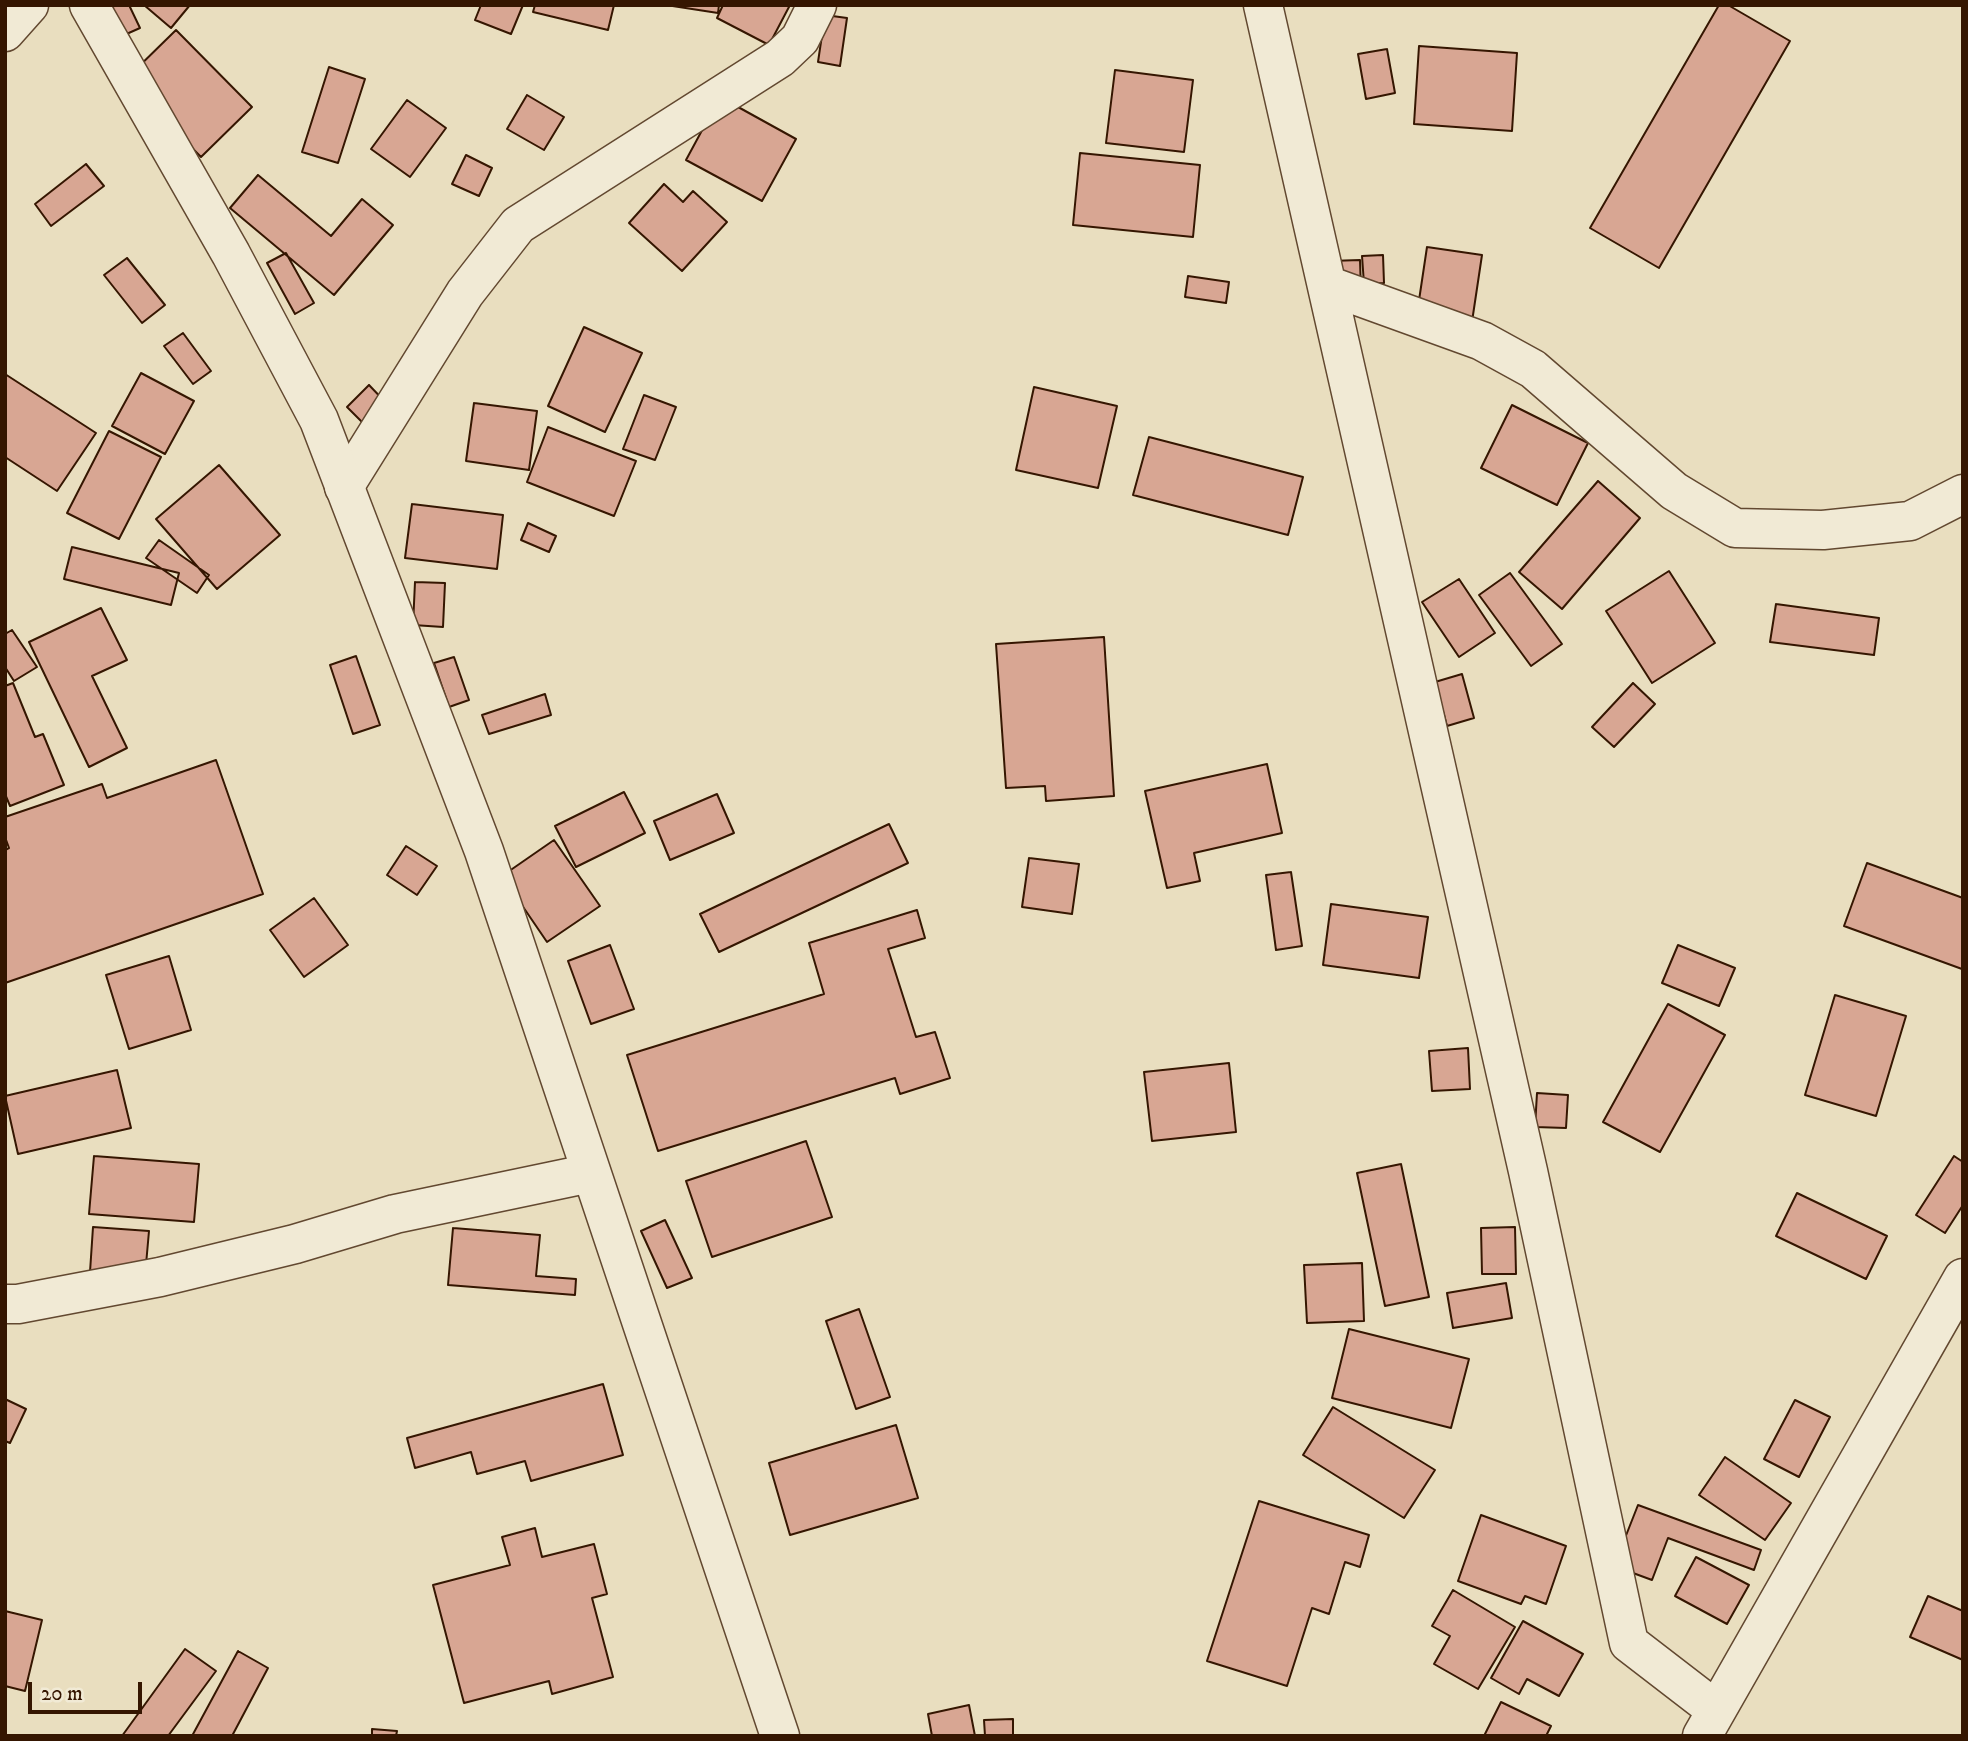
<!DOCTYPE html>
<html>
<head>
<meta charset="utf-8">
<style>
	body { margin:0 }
	#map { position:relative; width:1968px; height:1741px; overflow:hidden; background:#e9debf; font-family:"IM FELL DW Pica",serif }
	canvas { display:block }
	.frame { position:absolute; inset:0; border:7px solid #351601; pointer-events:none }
	.scale { position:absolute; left:28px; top:1682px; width:114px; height:32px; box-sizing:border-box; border:4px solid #351601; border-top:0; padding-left:9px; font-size:21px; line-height:24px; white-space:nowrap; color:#351601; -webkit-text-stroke:5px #f1ead5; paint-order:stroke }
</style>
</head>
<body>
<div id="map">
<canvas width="1968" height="1741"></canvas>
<div class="frame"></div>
<div class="scale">20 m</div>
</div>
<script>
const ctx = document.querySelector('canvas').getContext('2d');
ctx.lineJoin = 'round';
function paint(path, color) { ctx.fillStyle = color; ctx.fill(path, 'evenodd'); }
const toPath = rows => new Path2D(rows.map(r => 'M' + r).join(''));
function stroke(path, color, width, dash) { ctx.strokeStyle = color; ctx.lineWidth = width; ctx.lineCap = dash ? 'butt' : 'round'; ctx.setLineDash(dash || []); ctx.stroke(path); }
const building = toPath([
	[116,5,129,5,140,28,113,40,100,13,116,5],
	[144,5,190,5,171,28,144,5],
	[481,5,523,5,511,34,475,20,481,5],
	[535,5,614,5,608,30,533,12,535,5],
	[666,5,719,5,718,13,666,5],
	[723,5,790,5,769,45,717,18,723,5],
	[1719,5,1728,5,1790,41,1659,268,1590,228,1719,5],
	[825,15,847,18,840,66,818,62,825,15],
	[176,30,252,107,201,157,125,80,176,30],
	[1419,46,1517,53,1512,131,1414,124,1419,46],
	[1387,49,1395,93,1366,99,1358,54,1387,49],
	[329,67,365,79,338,163,302,152,329,67],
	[1115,70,1193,80,1184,152,1106,143,1115,70],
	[527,95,564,117,544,150,507,129,527,95],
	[720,97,796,139,762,201,686,160,720,97],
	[407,100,446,128,410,177,371,149,407,100],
	[1080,153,1200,165,1193,237,1073,225,1080,153],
	[466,155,492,168,479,196,452,184,466,155],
	[86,164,104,186,51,226,35,204,86,164],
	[258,175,331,236,362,199,393,225,334,295,230,208,258,175],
	[664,184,683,202,693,191,727,222,682,271,629,223,664,184],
	[1427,247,1482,255,1470,335,1415,327,1427,247],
	[286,253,314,303,295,314,267,263,286,253],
	[1383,255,1384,283,1364,284,1362,256,1383,255],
	[127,258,165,305,142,323,104,275,127,258],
	[1360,260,1361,292,1330,261,1360,260],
	[1188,276,1229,282,1226,303,1185,297,1188,276],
	[584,327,642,353,605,432,548,406,584,327],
	[183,333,211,371,193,384,164,346,183,333],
	[141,373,194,401,165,454,112,426,141,373],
	[5,374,96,433,57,491,5,457,5,374],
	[369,385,389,406,367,427,347,407,369,385],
	[1034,387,1117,406,1098,488,1016,470,1034,387],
	[644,395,676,407,655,460,623,449,644,395],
	[474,403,537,411,529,470,466,461,474,403],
	[1512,405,1588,443,1557,505,1481,468,1512,405],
	[548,427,636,461,614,516,527,482,548,427],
	[109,431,161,457,119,539,67,513,109,431],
	[1149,437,1303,477,1288,535,1133,495,1149,437],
	[219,465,280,535,217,589,156,519,219,465],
	[1598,481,1640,518,1562,609,1519,572,1598,481],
	[412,504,503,515,497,569,405,558,412,504],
	[528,523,556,536,549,552,521,540,528,523],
	[159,540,209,575,197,593,146,558,159,540],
	[72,547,179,573,171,605,64,579,72,547],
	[1669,571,1715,643,1652,683,1606,611,1669,571],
	[1510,573,1562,644,1531,666,1479,595,1510,573],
	[1459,579,1495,633,1459,657,1422,602,1459,579],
	[415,582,445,583,443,627,413,625,415,582],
	[1776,604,1879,618,1874,655,1770,642,1776,604],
	[101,608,127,660,92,676,127,748,89,767,29,642,101,608],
	[12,630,37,667,14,681,5,667,5,634,12,630],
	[1104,637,1114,796,1046,801,1045,786,1006,788,996,644,1104,637],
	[356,656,380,725,353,734,330,665,356,656],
	[454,657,469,700,449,707,434,663,454,657],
	[1462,674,1474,718,1447,726,1435,682,1462,674],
	[13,683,35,737,43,734,64,785,10,806,5,794,5,686,13,683],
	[1633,683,1655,704,1614,747,1592,727,1633,683],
	[545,694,551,715,489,734,482,715,545,694],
	[216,760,263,894,5,983,5,850,9,848,5,837,5,817,102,784,107,798,216,760],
	[1267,764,1282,833,1194,853,1200,881,1167,888,1145,791,1267,764],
	[624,792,645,833,576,867,555,826,624,792],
	[717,794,734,833,670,860,654,821,717,794],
	[889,824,908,863,719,952,700,914,889,824],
	[554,840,600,906,547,942,502,876,554,840],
	[406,846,437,866,417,895,387,875,406,846],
	[1029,858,1079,864,1072,914,1022,907,1029,858],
	[1867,863,1963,898,1962,969,1844,926,1867,863],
	[1291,872,1302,946,1276,950,1266,875,1291,872],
	[314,898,348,945,304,977,270,930,314,898],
	[1331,904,1428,917,1419,978,1323,965,1331,904],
	[917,910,925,938,888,949,916,1037,935,1032,950,1078,900,1094,895,1078,658,1151,627,1055,824,994,809,943,917,910],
	[610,945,634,1009,591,1024,568,961,610,945],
	[1678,945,1735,968,1719,1006,1662,983,1678,945],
	[169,956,191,1030,129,1049,106,975,169,956],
	[1835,995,1906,1016,1876,1116,1805,1095,1835,995],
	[1668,1004,1725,1035,1660,1152,1603,1122,1668,1004],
	[1468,1048,1470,1089,1432,1091,1429,1051,1468,1048],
	[1229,1063,1236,1132,1152,1141,1144,1072,1229,1063],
	[117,1070,131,1128,18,1154,5,1096,117,1070],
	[1537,1093,1568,1095,1566,1128,1535,1127,1537,1093],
	[806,1141,832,1217,712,1257,686,1181,806,1141],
	[94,1156,199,1164,194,1222,89,1214,94,1156],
	[1954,1156,1963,1162,1963,1205,1945,1233,1916,1215,1954,1156],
	[1401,1164,1429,1297,1385,1306,1357,1173,1401,1164],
	[1797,1193,1887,1236,1866,1279,1776,1236,1797,1193],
	[665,1220,692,1278,667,1288,641,1231,665,1220],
	[93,1227,149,1231,145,1276,90,1272,93,1227],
	[1515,1227,1516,1274,1482,1274,1481,1228,1515,1227],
	[453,1228,540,1235,536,1276,576,1279,575,1295,448,1285,453,1228],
	[1362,1263,1364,1321,1307,1323,1304,1265,1362,1263],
	[1506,1283,1512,1318,1453,1328,1447,1293,1506,1283],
	[859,1309,890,1397,856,1409,826,1321,859,1309],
	[1349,1329,1469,1359,1451,1428,1332,1398,1349,1329],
	[603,1384,623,1455,531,1481,525,1461,477,1474,471,1452,415,1468,407,1438,603,1384],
	[5,1399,26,1409,10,1443,5,1441,5,1399],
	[1795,1400,1830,1417,1799,1477,1764,1459,1795,1400],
	[1333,1407,1435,1470,1404,1518,1303,1455,1333,1407],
	[896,1425,918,1498,790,1535,769,1463,896,1425],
	[1725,1457,1791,1503,1765,1540,1699,1495,1725,1457],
	[1259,1501,1369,1535,1360,1567,1345,1562,1329,1614,1312,1608,1287,1686,1207,1661,1259,1501],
	[1638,1505,1761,1550,1754,1570,1668,1538,1652,1580,1614,1566,1638,1505],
	[1481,1515,1566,1546,1546,1604,1525,1596,1521,1604,1458,1581,1481,1515],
	[535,1528,542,1557,594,1544,607,1594,592,1598,613,1677,552,1694,549,1681,464,1703,433,1585,510,1565,502,1537,535,1528],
	[1696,1557,1749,1585,1727,1624,1675,1596,1696,1557],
	[1453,1590,1515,1627,1478,1689,1434,1664,1450,1636,1432,1626,1453,1590],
	[1928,1596,1963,1611,1963,1660,1910,1637,1928,1596],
	[5,1611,42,1620,25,1691,5,1686,5,1611],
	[1523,1621,1583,1654,1559,1696,1527,1679,1519,1694,1491,1678,1523,1621],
	[185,1649,216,1671,168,1736,122,1736,185,1649],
	[238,1651,268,1668,232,1736,192,1736,238,1651],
	[1501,1702,1551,1726,1546,1736,1484,1736,1501,1702],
	[969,1705,975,1736,932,1736,928,1714,969,1705],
	[1013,1719,1013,1736,985,1736,984,1720,1013,1719],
	[372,1729,397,1731,396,1736,372,1736,372,1729]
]);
paint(building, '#d8a693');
stroke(building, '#351601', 2);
const minor = toPath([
	[1263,5,1528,1171,1629,1643,1716,1710],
	[5,32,29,5],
	[1327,285,1482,341,1533,369,1674,491,1735,528,1823,530,1910,521,1963,494],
	[344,487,465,293,518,225,780,58,800,39,817,5],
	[5,1304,18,1304,160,1277,295,1244,395,1214,591,1173]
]);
const tertiary = toPath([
	[89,5,231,254,319,420,484,851,780,1736],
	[1702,1736,1963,1278]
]);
stroke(minor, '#624830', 41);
stroke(tertiary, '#624830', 41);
stroke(minor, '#f1ead5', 38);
stroke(tertiary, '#f1ead5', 38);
</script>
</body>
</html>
